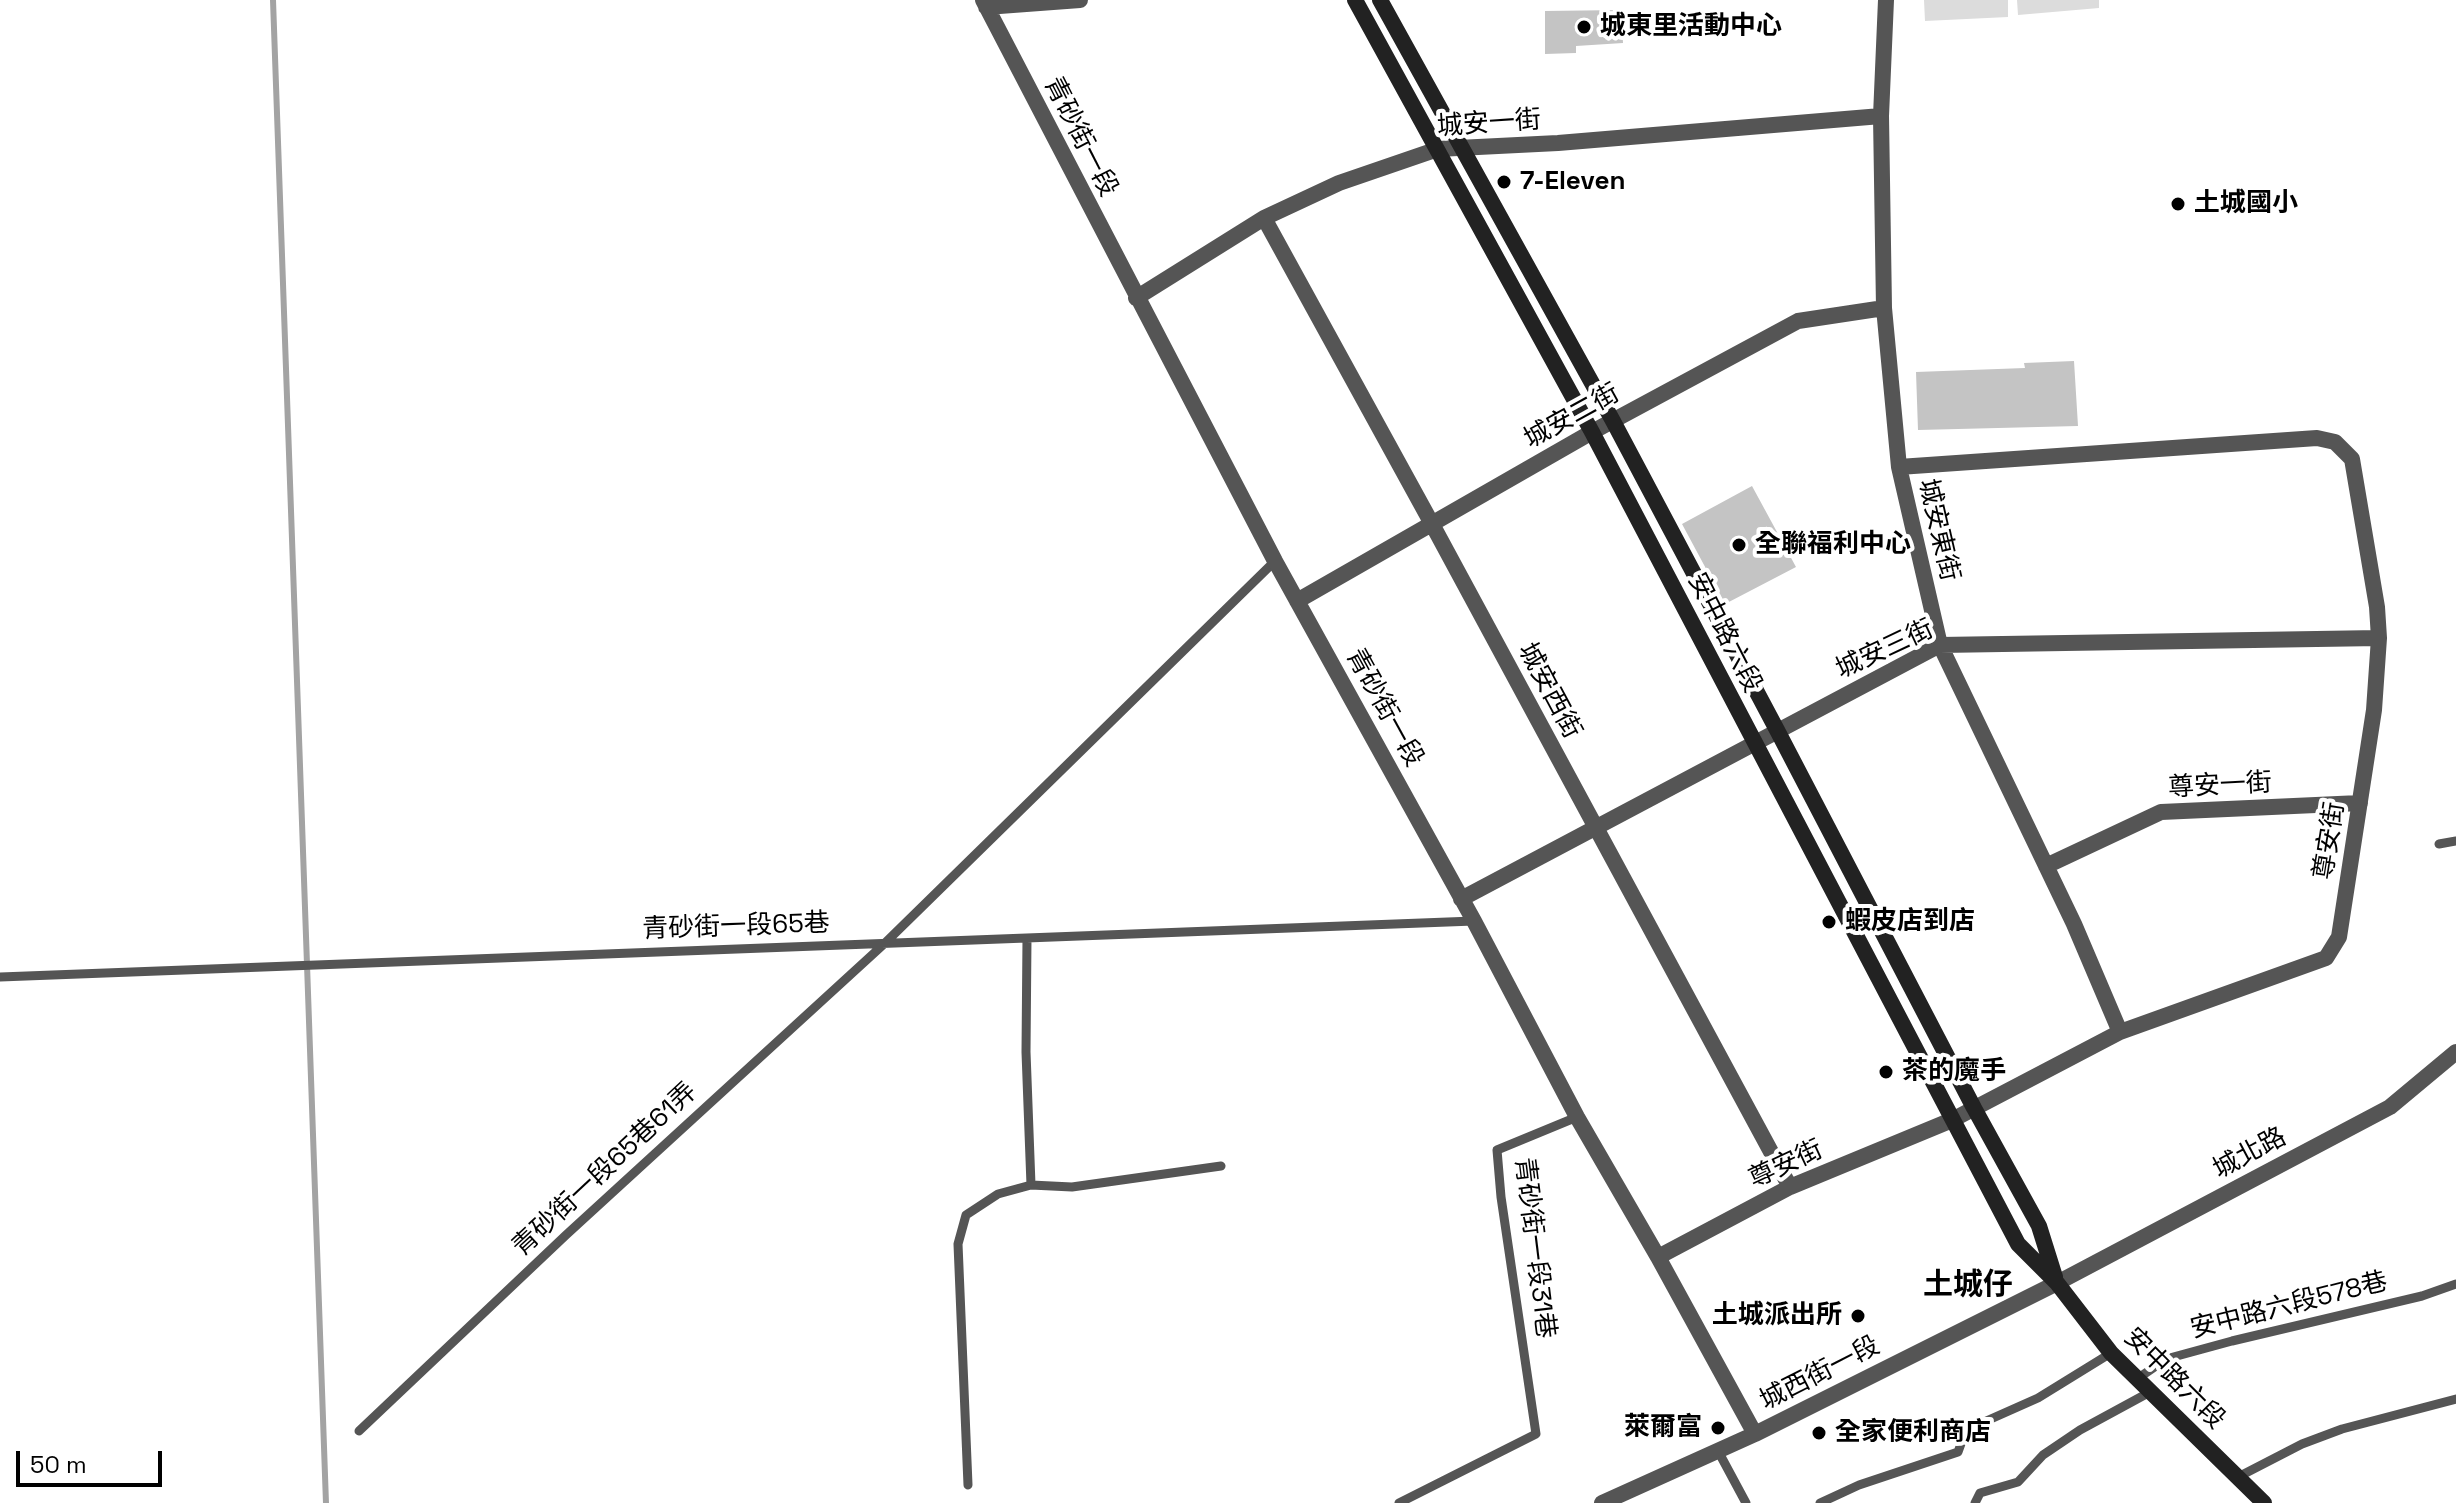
<!DOCTYPE html>
<html>
<head>
<meta charset="utf-8">
<style>
	body { margin:0 }
	#map { position:relative; width:2456px; height:1503px; overflow:hidden; background:#fff; font-family:"Space Grotesk",sans-serif }
	canvas { display:block }
	.scale { position:absolute; left:16px; top:1451px; width:146px; height:36px; box-sizing:border-box; border:4px solid #000; border-top:0; padding-left:10px; font-size:24px; line-height:28px; white-space:nowrap; color:#000; -webkit-text-stroke:6px #fff; paint-order:stroke }
</style>
</head>
<body>
<div id="map">
<canvas width="2456" height="1503"></canvas>
<div class="scale">50 m</div>
</div>
<script>
const ctx = document.querySelector('canvas').getContext('2d');
ctx.lineJoin = 'round';
function paint(path, color) { ctx.fillStyle = color; ctx.fill(path, 'evenodd'); }
const toPath = rows => new Path2D(rows.map(r => 'M' + r).join(''));
function stroke(path, color, width, dash) { ctx.strokeStyle = color; ctx.lineWidth = width; ctx.lineCap = dash ? 'butt' : 'round'; ctx.setLineDash(dash || []); ctx.stroke(path); }
function drawText(font, color, halo, rows, align = 'center') {
  ctx.font = font + ' "Space Grotesk","Noto Sans TC",sans-serif'; ctx.lineWidth = 8; ctx.setLineDash([]); ctx.textBaseline = 'middle'; ctx.strokeStyle = halo; ctx.fillStyle = color; for (const [text, x, y, turn = 0] of rows) {
    ctx.save(); ctx.translate(x, y); ctx.rotate((+turn || 0) * Math.PI / 180); ctx.textAlign = isNaN(turn) ? turn : align; if (halo) ctx.strokeText(text, 0, 0); ctx.fillText(text, 0, 0); ctx.restore();
  }
}
paint(toPath([
	[1924,0,2008,0,2008,17,1925,21],
	[2017,0,2099,0,2099,8,2018,15]
]), '#dcdcdc');
stroke(toPath([
	[273,0,326,1503]
]), '#a3a3a3', 6);
paint(toPath([
	[1621,10,1623,43,1576,46,1576,53,1545,54,1545,11],
	[2074,361,2078,426,1918,430,1916,372,2025,368,2024,363],
	[1752,486,1796,567,1725,604,1682,524]
]), '#c4c4c4');
stroke(toPath([
	[2439,844,2456,841],
	[1027,938,1026,1052,1031,1185],
	[0,977,1474,921],
	[2137,1379,2166,1359,2232,1341,2422,1296,2456,1284],
	[359,1431,566,1235,884,944,1275,561],
	[1717,1449,1746,1503],
	[2238,1477,2302,1444,2342,1429,2456,1399],
	[968,1485,958,1244,966,1215,998,1194,1031,1185,1072,1187,1221,1166],
	[1399,1503,1536,1434,1501,1197,1497,1150,1577,1117],
	[1820,1503,1859,1485,1958,1452,1966,1430,2038,1398,2111,1353],
	[1975,1503,1980,1493,2018,1482,2043,1455,2080,1430,2150,1392]
]), '#555', 9);
stroke(toPath([
	[983,0,1275,561,1474,921,1577,1117,1658,1257,1755,1434],
	[1886,0,1881,116,1884,308,1899,467,1940,645,2074,924,2120,1032],
	[986,7,1080,0],
	[1264,218,1432,524,1790,1187],
	[1136,298,1264,218,1339,183,1438,149,1558,143,1881,116],
	[1297,601,1592,432,1798,321,1884,308],
	[2046,866,2161,812,2360,803],
	[1461,899,1940,645,2379,638],
	[1658,1257,1790,1187,1952,1120,2120,1032,2326,958,2339,937,2374,710,2379,638,2377,607,2352,459,2335,442,2317,438,1899,467],
	[1602,1503,1755,1434,2057,1283,2390,1107,2456,1052]
]), '#555', 16);
stroke(toPath([
	[1355,0,1592,432,2018,1244,2057,1283,2111,1353,2264,1503],
	[1380,0,1613,421,1777,730,1974,1108,2039,1226,2055,1277]
]), '#222', 16);
for (const [x, y, r, color] of [
	[1584,27,8,"#000"],
	[1504,182,8,"#000"],
	[2178,204,8,"#000"],
	[1739,545,8,"#000"],
	[1829,922,8,"#000"],
	[1886,1072,8,"#000"],
	[1858,1316,8,"#000"],
	[1718,1428,8,"#000"],
	[1819,1433,8,"#000"]
]) { const dot = new Path2D(); dot.arc(x, y, r, 0, 2 * Math.PI); ctx.fillStyle = color; ctx.fill(dot); stroke(dot, '#fff', 3); }
drawText('bold 26px', '#000', '#fff', [
	["城東里活動中心",1600,27],
	["7-Eleven",1520,182],
	["土城國小",2194,204],
	["全聯福利中心",1755,545],
	["蝦皮店到店",1845,922],
	["茶的魔手",1902,1072],
	["土城派出所",1842,1316,"right"],
	["萊爾富",1702,1428,"right"],
	["全家便利商店",1835,1433]
], 'left');
drawText('26px', '#000', '#fff', [
	["城安一街",1489,124,-4],
	["青砂街一段",1080,137,63],
	["城安二街",1572,417,-29],
	["城安東街",1938,530,77],
	["安中路六段",1724,633,63],
	["城安三街",1885,650,-25],
	["城安西街",1549,691,62],
	["青砂街一段",1384,708,61],
	["尊安一街",2220,786,-3],
	["尊安街",2330,841,-81],
	["青砂街一段65巷",736,927,-2],
	["城北路",2250,1154,-28],
	["尊安街",1786,1165,-25],
	["青砂街一段65巷61弄",605,1170,-43],
	["青砂街一段31巷",1534,1248,83],
	["安中路六段578巷",2289,1306,-14],
	["城西街一段",1820,1374,-27],
	["安中路六段",2174,1379,45]
]);
drawText('bold 30px', '#000', '#fff', [
	["土城仔",1968,1286]
]);
</script>
</body>
</html>
